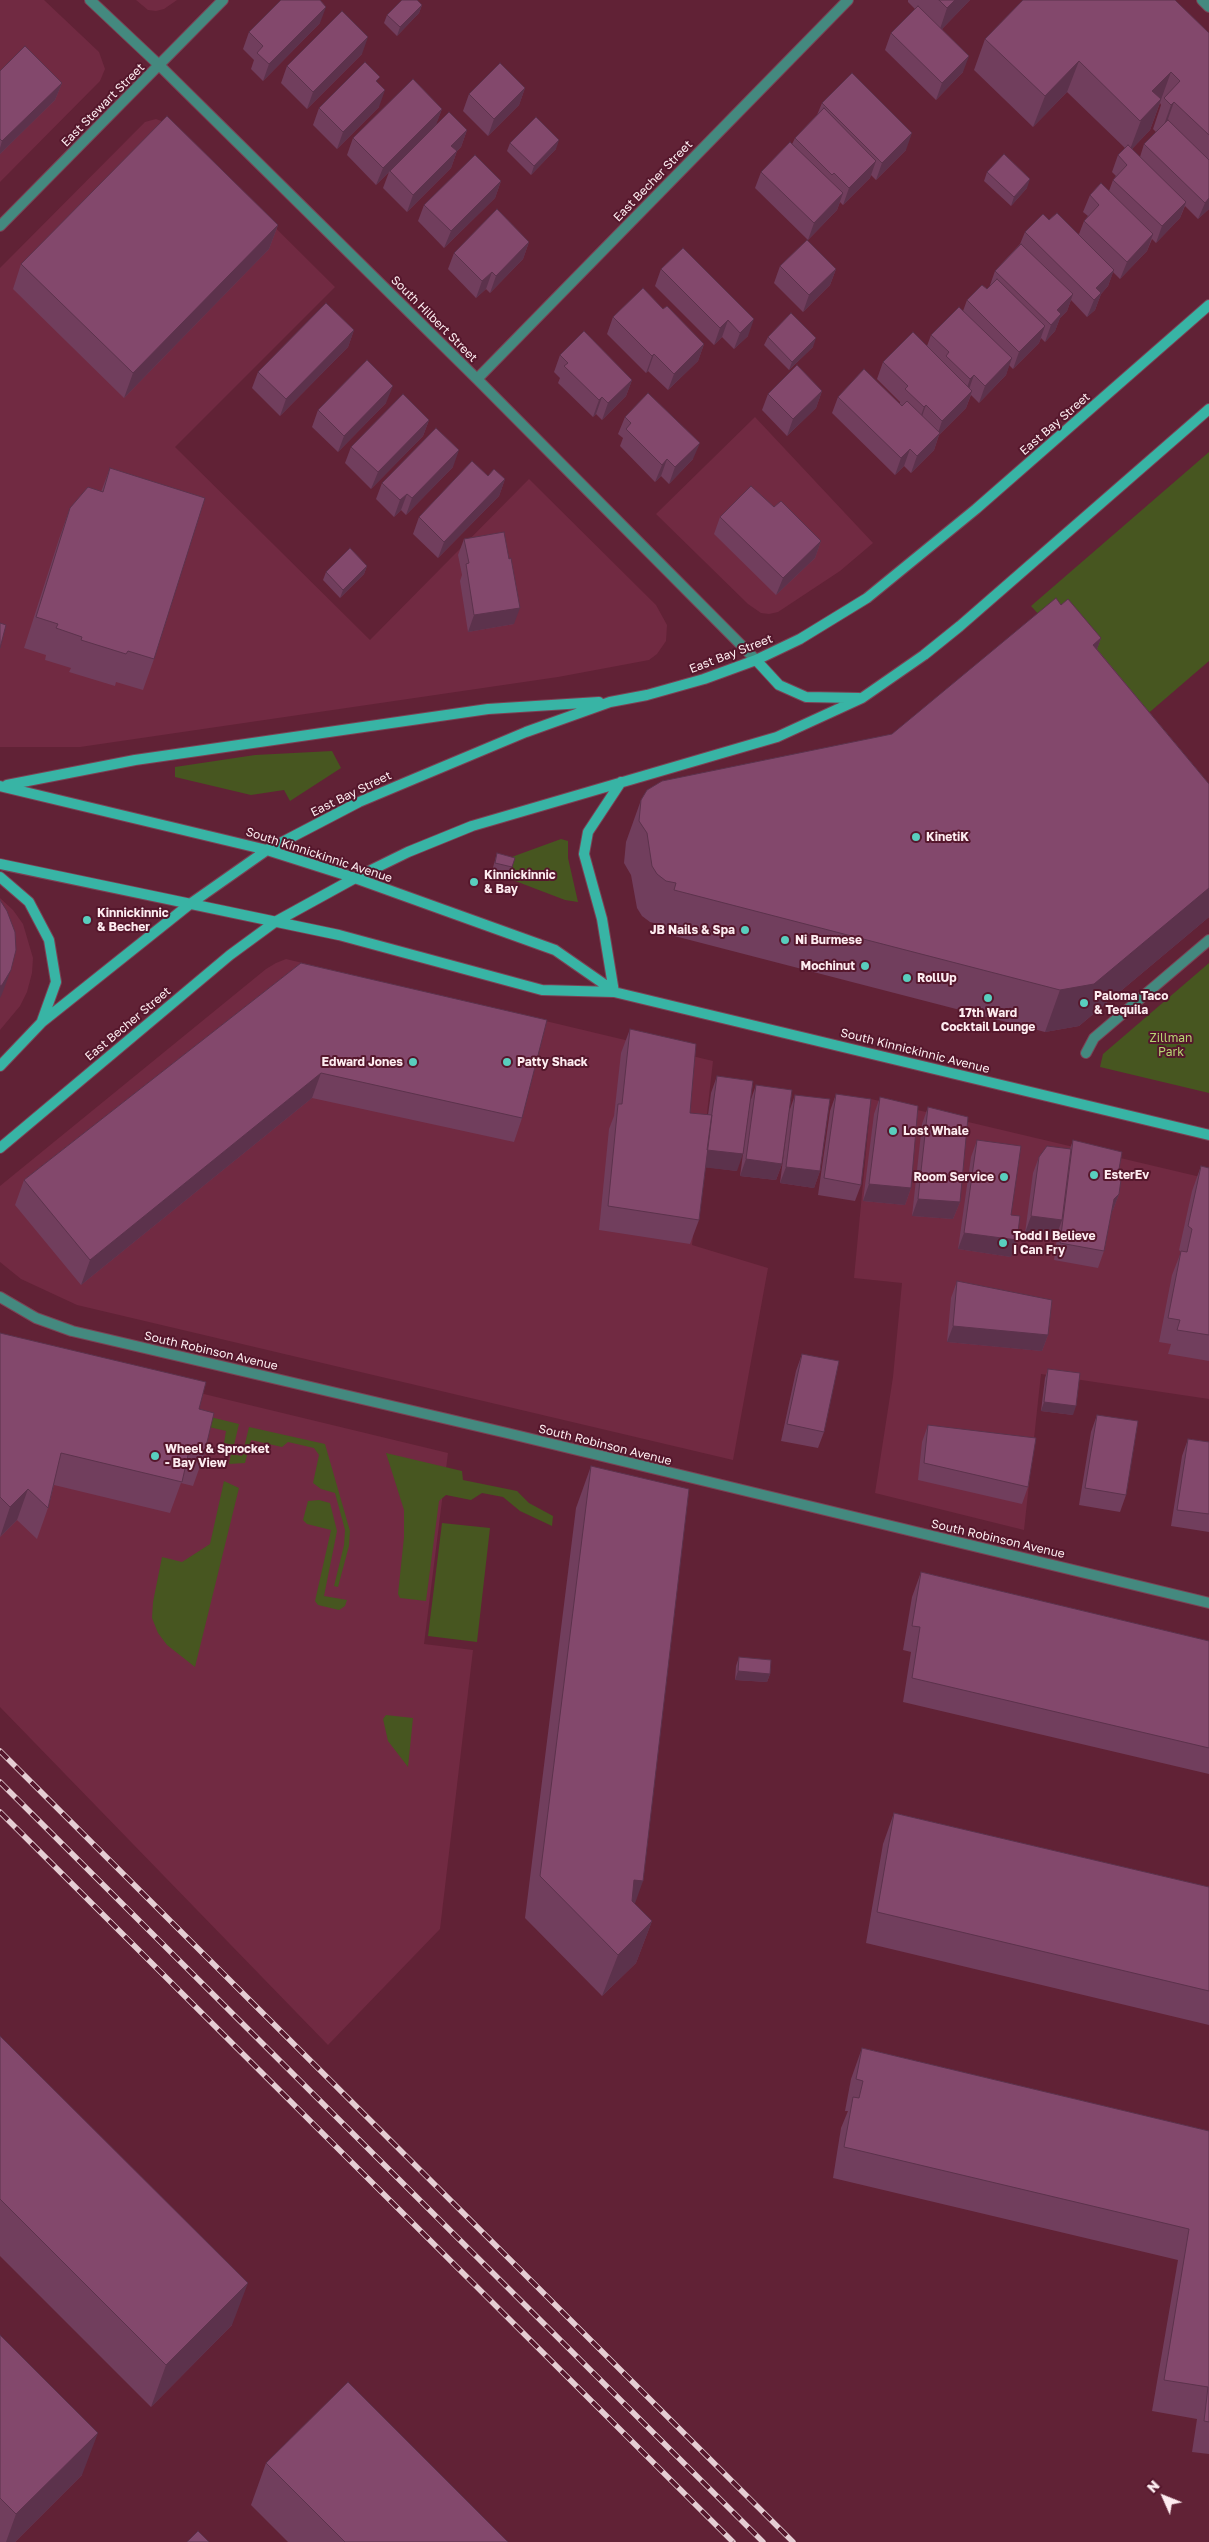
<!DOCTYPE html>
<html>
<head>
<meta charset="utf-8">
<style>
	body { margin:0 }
	#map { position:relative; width:1209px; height:2542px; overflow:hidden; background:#612236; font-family:"Golos Text",sans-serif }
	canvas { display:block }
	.north { position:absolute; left:1139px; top:2472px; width:50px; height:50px; -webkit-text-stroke:4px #55172c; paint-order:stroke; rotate:314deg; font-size:14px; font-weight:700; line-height:20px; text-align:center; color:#fdecf0 }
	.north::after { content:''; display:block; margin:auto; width:18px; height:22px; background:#fdecf0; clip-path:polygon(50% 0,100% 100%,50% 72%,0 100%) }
</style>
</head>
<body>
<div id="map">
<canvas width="1209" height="2542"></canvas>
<div class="north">N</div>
</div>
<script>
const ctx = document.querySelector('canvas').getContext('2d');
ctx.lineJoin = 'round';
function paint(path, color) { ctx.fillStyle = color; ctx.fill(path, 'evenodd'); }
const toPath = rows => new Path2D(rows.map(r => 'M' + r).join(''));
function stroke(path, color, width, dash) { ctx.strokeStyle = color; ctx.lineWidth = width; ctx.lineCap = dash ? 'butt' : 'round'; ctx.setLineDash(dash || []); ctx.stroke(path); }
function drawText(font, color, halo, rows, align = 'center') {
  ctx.font = font + ' "Golos Text",sans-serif'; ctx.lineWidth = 4; ctx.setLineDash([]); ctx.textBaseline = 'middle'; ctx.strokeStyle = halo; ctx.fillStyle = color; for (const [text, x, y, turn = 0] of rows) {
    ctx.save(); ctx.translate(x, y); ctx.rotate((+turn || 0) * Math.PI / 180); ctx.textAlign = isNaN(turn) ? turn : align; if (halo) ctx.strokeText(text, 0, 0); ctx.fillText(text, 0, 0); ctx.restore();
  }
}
paint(toPath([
	[0,0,44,0,99,52,105,69,100,81,0,182],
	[136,0,177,0,164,9,156,11,148,10],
	[156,119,172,125,335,287,175,447,370,640,529,479,656,605,667,625,666,641,657,654,649,660,558,677,80,747,0,747,0,268,145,122],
	[755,417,873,543,840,571,778,612,769,614,761,613,748,604,656,514],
	[0,898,13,910,23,924,33,958,32,973,27,992,20,1006,0,1030],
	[286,959,713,1061,692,1245,768,1268,733,1460,77,1305,21,1279,0,1262,0,1186,266,969,276,963],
	[871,1099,1209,1179,1209,1399,1041,1374,1024,1530,875,1493,893,1377,902,1283,854,1278],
	[0,1333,55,1358,448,1453,424,1644,473,1650,440,1929,328,2045,0,1707]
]), '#712a42');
paint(toPath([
	[1209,452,1209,661,1137,723,1031,606],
	[332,751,341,768,290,801,284,790,251,795,175,777,175,767,255,755],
	[561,839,568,841,568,858,578,902,565,900,510,879,513,866,498,862],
	[1209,963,1209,1093,1100,1067,1103,1054],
	[194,1413,239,1424,234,1445,224,1443,226,1431,192,1423],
	[249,1427,325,1444,350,1531,349,1546,338,1587,334,1586,344,1545,345,1530,335,1493,321,1489,313,1483,319,1455,314,1448,288,1442,282,1447,251,1440,245,1463,229,1464,231,1454,242,1456],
	[386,1453,462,1471,463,1480,517,1491,529,1503,553,1516,552,1526,520,1511,503,1497,482,1493,471,1500,446,1495,439,1501,426,1601,400,1598,398,1594,404,1537,404,1510],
	[224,1481,239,1488,195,1667,167,1645,158,1633,152,1618,153,1602,162,1557,182,1562,210,1544],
	[319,1500,330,1503,337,1531,324,1596,347,1600,345,1606,339,1610,318,1605,315,1601,331,1530,307,1524,303,1520,308,1501],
	[442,1523,490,1528,477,1642,428,1636],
	[386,1715,413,1718,408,1767,388,1741,383,1719]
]), '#475620');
const pedestrian = toPath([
	[1086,1053,1094,1038,1209,940]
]);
const minor = toPath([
	[90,0,159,65,477,379,756,660],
	[1202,0,1209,7],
	[0,226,223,0],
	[477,379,848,0],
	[0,1297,36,1318,72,1331,507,1433,1209,1603]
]);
const secondary = toPath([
	[756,660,779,685,806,697,859,698],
	[7,785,135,760,488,709,599,702],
	[0,786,267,850,355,878,555,950,614,991],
	[0,864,339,935,542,990,614,992,1209,1135],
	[0,877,29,902,49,940,56,982,42,1021],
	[614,992,602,919,584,854,588,832,621,782],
	[0,1066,42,1022,190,904,267,850,359,802,526,732,610,702,647,695,704,679,756,660,800,639,867,598,976,509,1209,305],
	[0,1148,230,955,275,922,355,878,408,852,472,826,777,737,862,698,924,655,960,626,1209,409]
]);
stroke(pedestrian, '#7a4254', 12);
stroke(minor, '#7a4254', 12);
stroke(secondary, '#7a4254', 12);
stroke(pedestrian, '#44897f', 10);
stroke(minor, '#44897f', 10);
stroke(secondary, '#38b4a5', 10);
const rail = toPath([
	[0,1751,793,2542],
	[0,1782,763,2542],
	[0,1812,733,2542]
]);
stroke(rail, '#e5cdd3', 5.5);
stroke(rail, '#55172c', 4, [11]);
paint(toPath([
	[908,0,970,0,942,29,963,72,936,100,885,50,891,33,915,9,908,2],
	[422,5,419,13,397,36,384,23,387,15],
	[320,23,263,81,251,69,254,60,243,49,249,32],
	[1209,33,1209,209,1198,219,1185,206,1180,218,1156,243,1152,239,1147,251,1120,279,1113,272,1108,286,1101,294,1095,310,1087,317,1071,300,1067,311,1060,318,1055,331,1045,342,1041,338,1039,343,1013,369,1009,365,1006,375,979,403,971,395,966,408,939,435,934,450,911,473,904,466,895,475,832,413,838,397,900,404,900,402,877,379,883,362,927,346,931,335,963,311,967,300,989,288,995,271,1020,244,1025,232,1049,220,1079,234,1084,221,1088,216,1083,212,1090,195,1109,191,1113,180,1116,176,1112,172,1118,155,1125,148,1067,92,1033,127,974,70,985,39],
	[1160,103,1161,105,1153,129,1156,132,1144,144,1140,157,1132,149,1150,130],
	[362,54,307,109,281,83,287,66],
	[0,71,62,83,55,100,0,154],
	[378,83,379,107,337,149,313,125,319,108],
	[525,88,519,105,488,136,463,111,469,94],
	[822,103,906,150,876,180,871,175,870,178,843,205,840,202,837,210,808,240,755,188,761,172,792,144,795,138,817,115],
	[442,109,436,124,467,130,461,147,457,151,451,168,407,212,383,188,389,172,376,185,347,155,353,138],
	[510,143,556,149,531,175,507,151],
	[987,172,1027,188,1011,206,984,181],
	[501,181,495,198,444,248,418,221,424,205],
	[278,225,269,249,124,398,13,289,21,264],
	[529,242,523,259,490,293,486,289,476,298,448,269,454,253],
	[780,266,836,269,830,285,803,312,774,283],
	[661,269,748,336,734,349,722,337,714,345,655,286],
	[663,309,704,344,698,361,668,390,648,371,646,373,607,334,613,317],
	[354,330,348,347,280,416,252,388,258,372],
	[768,337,813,347,789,370,764,345],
	[560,355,632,380,626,396,602,420,596,414,593,417,558,383,560,378,554,372],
	[822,391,816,408,787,436,762,410,768,394],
	[386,403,338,452,312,427,318,410],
	[625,417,693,459,669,484,661,476,655,482,620,446,623,438,618,434],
	[429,420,423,436,371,489,345,463,351,447],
	[453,467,406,515,401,510,394,517,376,499,382,483],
	[110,468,154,659,143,690,116,682,115,686,69,672,71,668,45,660,46,655,24,648,59,539,70,508,101,492],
	[488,476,505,479,499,496,438,558,413,534,419,517],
	[774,507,821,541,815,558,776,595,714,534,720,517],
	[464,539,514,624,468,632,460,581,462,575,458,555],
	[367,566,364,574,340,598,323,580,326,572],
	[1061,605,1101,638,1097,649,1209,784,1209,917,1079,1026,1045,1032,659,932,661,925,650,922,642,916,637,908,631,875,624,863,626,842,641,800,892,734],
	[497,853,512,867,509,875,492,871],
	[301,963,522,1118,514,1142,312,1098,81,1285,15,1205,24,1180],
	[630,1029,690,1113,708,1115,711,1093,717,1076,737,1171,705,1167,699,1220,690,1244,599,1230,609,1129,614,1116,621,1053],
	[756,1085,782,1164,776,1180,740,1176,750,1102],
	[836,1094,861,1185,855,1201,818,1195,830,1111],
	[795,1095,820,1171,814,1188,780,1183,789,1112],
	[880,1097,911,1188,905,1205,863,1201,874,1114],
	[928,1107,960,1202,953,1219,912,1216,922,1124],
	[977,1140,1011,1215,1011,1257,958,1249,971,1157],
	[1073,1140,1118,1175,1119,1194,1113,1210,1111,1212,1104,1251,1098,1268,1054,1260,1058,1231,1056,1237,1025,1233,1033,1173,1039,1157,1070,1149],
	[1201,1166,1209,1168,1209,1361,1168,1354,1171,1344,1159,1342,1172,1275,1181,1252,1179,1250,1192,1191],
	[957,1281,1048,1335,1042,1351,947,1342,951,1298],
	[0,1333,199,1409,204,1455,193,1486,181,1483,170,1513,54,1485,48,1508,37,1539,17,1520,0,1537],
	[802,1354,824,1432,818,1448,781,1441,796,1371],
	[1048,1369,1073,1415,1041,1411,1045,1378],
	[1097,1415,1126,1495,1120,1512,1079,1505,1091,1432],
	[928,1425,1028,1487,1022,1504,918,1480,922,1442],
	[1188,1439,1209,1442,1209,1532,1171,1526,1182,1456],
	[591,1466,635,1904,652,1921,636,1963,602,1996,525,1918,576,1508],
	[921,1572,1209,1641,1209,1774,903,1702,911,1652,903,1650,912,1597],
	[739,1657,770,1674,767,1682,735,1680,736,1666],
	[894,1813,1209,1887,1209,2025,866,1943,883,1844],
	[0,2036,232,2325,151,2407,0,2256],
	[862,2048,1209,2131,1209,2454,1192,2452,1197,2419,1152,2411,1178,2260,833,2178,841,2128,848,2111,845,2111,851,2079],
	[0,2335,82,2475,15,2542,0,2542],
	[266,2463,508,2542,288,2542,251,2505]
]), '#713e5d');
paint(toPath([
	[955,0,970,0,939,32,947,8],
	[422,5,419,13,397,36,400,27],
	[326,7,320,23,263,81,269,64],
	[368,37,362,54,307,109,313,92],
	[969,56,963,72,936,100,942,83],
	[1079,61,1067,92,1033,127,1045,96],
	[1171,72,1150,130,1129,152,1152,91],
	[62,83,55,100,0,154,0,148,2,141],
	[525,88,519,105,488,136,494,119],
	[385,90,379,107,337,149,343,132],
	[1174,102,1163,133,1160,136,1171,105],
	[442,109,436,125,376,185,383,168],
	[467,130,461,147,445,162,451,146],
	[912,133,906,150,876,180,882,163],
	[559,140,556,149,531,175,534,166],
	[457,151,451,168,407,212,413,195],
	[876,161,870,178,843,205,849,188],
	[1030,179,1027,188,1011,206,1014,197],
	[501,181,495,198,444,248,451,231],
	[843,193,837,210,808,240,814,223],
	[1209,198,1209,209,1198,219,1205,203],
	[1186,202,1180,218,1156,243,1162,226],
	[278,225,269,249,124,398,133,373],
	[1153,234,1147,251,1120,279,1127,262],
	[529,242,523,259,490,293,496,276],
	[836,269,830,285,803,312,809,295],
	[1114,270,1108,286,1101,294,1095,310,1087,317,1094,300,1096,288],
	[492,272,486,289,476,298,482,281],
	[1073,294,1067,311,1060,318,1055,331,1045,342,1051,325,1057,310],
	[754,319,748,336,734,349,740,333],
	[728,320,722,337,714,345,720,328],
	[1045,326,1039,343,1013,369,1019,352],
	[354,330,348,347,280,416,286,399],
	[816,338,813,347,789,370,792,362],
	[704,344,698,361,668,390,674,374],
	[654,354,648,371,646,373,652,356],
	[1012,358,1006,375,979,403,985,386],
	[974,375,968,392,964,396,970,379],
	[632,380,626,396,602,420,608,403],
	[393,386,386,403,338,452,344,436],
	[822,391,816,408,787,436,793,419],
	[972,391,966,408,939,435,934,450,911,473,917,456,937,436,942,421],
	[602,397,596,414,593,417,599,400],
	[926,405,920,422,918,424,924,407],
	[429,420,423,436,371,489,378,472],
	[700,443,693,459,669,484,675,467],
	[910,449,904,466,895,475,901,458],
	[459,450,453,467,406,515,412,498],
	[667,459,661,476,655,482,662,465],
	[505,479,499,496,438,558,444,542],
	[407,494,401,510,394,517,400,500],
	[821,541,815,558,776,595,783,578],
	[367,566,364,574,340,598,343,590],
	[520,608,514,624,468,632,474,615],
	[1101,638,1086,680,1093,645],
	[1209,888,1209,917,1079,1026,1045,1032,1060,990],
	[11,970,2,994,0,998,0,986],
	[321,1073,312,1098,81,1285,90,1260],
	[707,1150,743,1154,737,1171,701,1167],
	[746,1159,782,1164,776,1180,740,1176],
	[786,1167,820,1171,814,1188,780,1183],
	[869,1184,911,1188,905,1205,863,1201],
	[1119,1194,1113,1210,1108,1215,1114,1199],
	[918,1199,960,1202,953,1219,912,1216],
	[1031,1216,1062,1220,1056,1237,1025,1233],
	[964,1233,1017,1240,1011,1257,958,1249],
	[953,1326,1048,1335,1042,1351,947,1342],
	[1044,1402,1076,1406,1073,1415,1041,1411],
	[28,1489,17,1520,0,1537,10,1507],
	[738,1671,770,1674,767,1682,735,1680],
	[634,1880,643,1881,628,1923],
	[652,1921,636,1963,602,1996,618,1955],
	[248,2283,232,2325,151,2407,166,2365],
	[98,2433,82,2475,15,2542,6,2542,16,2514]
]), '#5c324c');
const building = toPath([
	[281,0,320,0,326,7,269,64,257,53,263,46,249,32,281,0],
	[402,0,417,0,422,5,400,27,387,15,402,0],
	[939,0,955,0,947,8,939,0],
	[1023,0,1175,0,1209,33,1209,135,1174,102,1171,105,1164,98,1180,81,1171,72,1152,91,1161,99,1140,121,1079,61,1045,96,985,39,1023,0],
	[918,6,969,56,942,83,891,33,918,6],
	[342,11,368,37,313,92,287,66,342,11],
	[25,46,62,83,2,141,0,139,0,71,25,46],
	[365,62,380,77,376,81,385,90,343,132,319,108,365,62],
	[500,63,525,88,494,119,469,94,500,63],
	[852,73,912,133,882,163,822,103,852,73],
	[413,79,442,109,383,168,353,138,413,79],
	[824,108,876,161,849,188,834,173,832,175,795,138,824,108],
	[449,112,467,130,451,146,457,151,413,195,390,171,449,112],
	[167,116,278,225,133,373,21,264,167,116],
	[536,117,559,140,534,166,510,143,536,117],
	[1168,120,1209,160,1209,198,1205,203,1144,144,1168,120],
	[790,142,843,193,814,223,761,172,790,142],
	[1128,145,1186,202,1162,226,1113,180,1127,165,1118,155,1128,145],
	[1004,154,1030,179,1014,197,987,172,1004,154],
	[475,155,501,181,451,231,424,205,475,155],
	[1101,183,1153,234,1127,262,1084,221,1099,205,1090,195,1101,183],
	[497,209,529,242,496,276,492,272,482,281,454,253,497,209],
	[1057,213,1114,270,1096,288,1101,293,1094,300,1025,232,1043,214,1049,220,1057,213],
	[807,240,836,269,809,295,780,266,807,240],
	[1021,244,1073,294,1057,310,1061,314,1051,325,995,271,1021,244],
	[683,248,754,319,740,333,728,320,720,328,661,269,683,248],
	[997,279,1045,326,1019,352,967,300,982,285,987,289,997,279],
	[643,288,663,309,667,306,704,344,674,374,654,354,652,356,613,317,643,288],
	[326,303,354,330,286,399,258,372,326,303],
	[959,307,1012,358,985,386,974,375,970,379,946,356,949,352,931,335,959,307],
	[791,313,816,338,792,362,768,337,791,313],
	[584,331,632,380,608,403,602,397,599,400,564,366,568,363,560,355,584,331],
	[913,332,972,391,942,421,926,405,924,407,905,389,908,386,883,362,913,332],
	[367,360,393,386,344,436,318,410,367,360],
	[797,365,822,391,793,419,768,394,797,365],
	[864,369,902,406,907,401,940,433,917,456,910,449,901,458,838,397,864,369],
	[648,393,700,443,675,467,667,459,662,465,626,429,631,423,625,417,648,393],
	[403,394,429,420,378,472,351,447,403,394],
	[436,428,459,450,412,498,407,494,400,500,382,483,436,428],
	[472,461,488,476,494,469,505,479,444,542,419,517,472,461],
	[110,468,205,498,154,659,128,651,126,654,81,640,82,637,56,628,58,624,36,617,70,508,88,487,103,492,110,468],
	[751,486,774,507,781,501,821,541,783,578,720,517,751,486],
	[504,532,509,559,511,558,520,608,474,615,466,564,469,563,464,539,504,532],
	[350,548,367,566,343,590,326,572,350,548],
	[1056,598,1061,605,1068,599,1101,638,1093,645,1209,784,1209,888,1094,984,1060,990,674,890,676,883,666,881,657,874,652,866,647,833,639,821,641,800,647,790,662,781,892,734,1056,598],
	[0,623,6,625,0,648,0,623],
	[497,853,515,858,512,867,495,863,497,853],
	[0,900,7,911,15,932,16,950,11,970,2,985,0,986,0,900],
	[301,963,547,1020,522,1118,321,1073,90,1260,24,1180,301,963],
	[630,1029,696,1044,690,1113,712,1115,699,1220,608,1206,618,1104,622,1104,630,1029],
	[717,1076,753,1081,743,1154,707,1150,717,1076],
	[756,1085,792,1090,782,1164,746,1159,756,1085],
	[836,1094,871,1099,861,1185,824,1178,836,1094],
	[795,1095,830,1099,820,1171,786,1167,795,1095],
	[880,1097,918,1106,911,1188,869,1184,880,1097],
	[928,1107,968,1117,960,1202,918,1199,928,1107],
	[977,1140,1021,1146,1011,1215,1020,1216,1017,1240,964,1233,977,1140],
	[1073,1140,1122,1152,1118,1175,1121,1180,1119,1194,1114,1199,1104,1251,1060,1243,1073,1140],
	[1047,1146,1071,1149,1062,1220,1031,1216,1039,1157,1047,1146],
	[1201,1166,1209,1168,1209,1335,1177,1330,1180,1320,1168,1318,1181,1251,1187,1252,1192,1229,1188,1226,1201,1166],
	[957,1281,1052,1300,1048,1335,953,1326,957,1281],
	[0,1333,206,1382,199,1409,214,1413,204,1455,189,1451,182,1482,61,1453,48,1508,28,1489,10,1507,0,1497,0,1333],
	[802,1354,839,1361,824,1432,787,1424,802,1354],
	[1048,1369,1080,1373,1076,1406,1044,1402,1048,1369],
	[1097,1415,1138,1421,1126,1495,1085,1488,1097,1415],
	[928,1425,1036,1438,1028,1487,924,1463,928,1425],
	[1188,1439,1209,1442,1209,1514,1177,1510,1188,1439],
	[591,1466,689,1489,643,1881,634,1880,632,1901,652,1921,618,1955,540,1876,591,1466],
	[921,1572,1209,1641,1209,1748,912,1678,920,1627,912,1626,921,1572],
	[739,1657,771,1660,770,1674,738,1671,739,1657],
	[894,1813,1209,1887,1209,1991,877,1912,894,1813],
	[0,2036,248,2283,166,2365,0,2199,0,2036],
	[862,2048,1209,2131,1209,2422,1204,2421,1208,2387,1164,2380,1189,2229,844,2147,853,2097,859,2098,863,2081,856,2079,862,2048],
	[0,2335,98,2433,16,2514,0,2498,0,2335],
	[348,2382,508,2542,345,2542,266,2463,348,2382],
	[198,2531,209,2542,187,2542,198,2531]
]);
paint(building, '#83486c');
stroke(building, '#5c324c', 1);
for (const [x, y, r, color] of [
	[916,837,5,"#59cebe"],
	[474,882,5,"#59cebe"],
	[87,920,5,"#59cebe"],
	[745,930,5,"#59cebe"],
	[785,940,5,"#59cebe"],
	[865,966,5,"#59cebe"],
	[907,978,5,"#59cebe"],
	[988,998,5,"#59cebe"],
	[1084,1003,5,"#59cebe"],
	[413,1062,5,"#59cebe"],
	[507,1062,5,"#59cebe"],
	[893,1131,5,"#59cebe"],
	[1094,1175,5,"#59cebe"],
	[1004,1177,5,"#59cebe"],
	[1003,1243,5,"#59cebe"],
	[155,1456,5,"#59cebe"]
]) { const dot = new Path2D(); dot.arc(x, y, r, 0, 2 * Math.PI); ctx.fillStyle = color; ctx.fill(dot); stroke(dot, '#55172c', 2); }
drawText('12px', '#fdecf0', '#55172c', [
	["East Stewart Street",103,105,-45],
	["East Becher Street",653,181,-46],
	["South Hilbert Street",434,319,45],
	["East Bay Street",1055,424,-41],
	["East Bay Street",731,654,-21],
	["East Bay Street",351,794,-26],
	["South Kinnickinnic Avenue",319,855,18],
	["East Becher Street",128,1024,-40],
	["South Kinnickinnic Avenue",915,1051,14],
	["South Robinson Avenue",211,1351,13],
	["South Robinson Avenue",605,1445,14],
	["South Robinson Avenue",998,1539,13]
]);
drawText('bold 12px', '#fdecf0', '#55172c', [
	["KinetiK",926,837],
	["Kinnickinnic",484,875],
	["& Bay",484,889],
	["Kinnickinnic",97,913],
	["& Becher",97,927],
	["JB Nails & Spa",735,930,"right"],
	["Ni Burmese",795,940],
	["Mochinut",855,966,"right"],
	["RollUp",917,978],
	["Paloma Taco",1094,996],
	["& Tequila",1094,1010],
	["17th Ward",988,1013,"center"],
	["Cocktail Lounge",988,1027,"center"],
	["Edward Jones",403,1062,"right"],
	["Patty Shack",517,1062],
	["Lost Whale",903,1131],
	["EsterEv",1104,1175],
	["Room Service",994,1177,"right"],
	["Todd I Believe",1013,1236],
	["I Can Fry",1013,1250],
	["Wheel & Sprocket",165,1449],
	["- Bay View",165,1463]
], 'left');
drawText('12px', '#b7d573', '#55172c', [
	["Zillman",1171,1038],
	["Park",1171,1052]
]);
</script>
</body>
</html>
